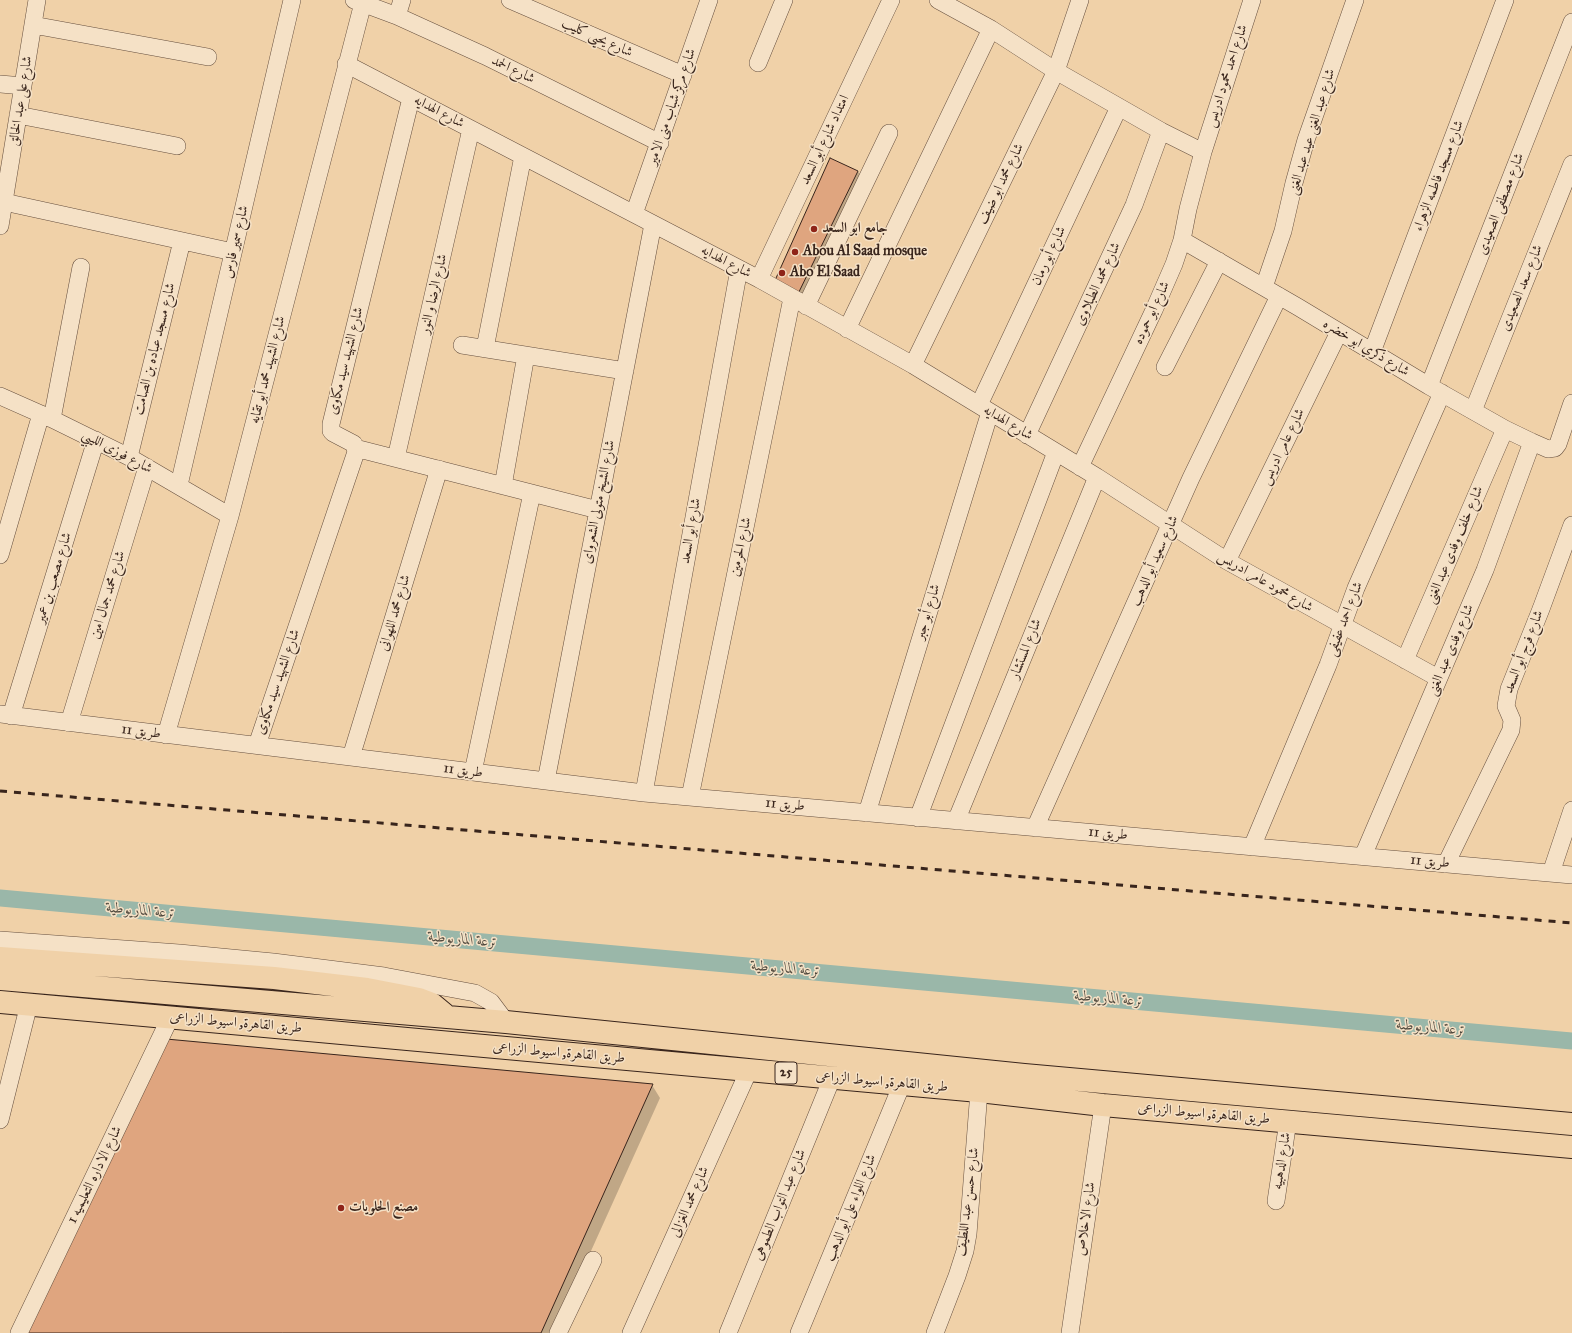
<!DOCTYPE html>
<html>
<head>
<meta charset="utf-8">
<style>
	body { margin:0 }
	canvas { display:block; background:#f0d1a8 }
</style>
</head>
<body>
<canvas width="1572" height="1333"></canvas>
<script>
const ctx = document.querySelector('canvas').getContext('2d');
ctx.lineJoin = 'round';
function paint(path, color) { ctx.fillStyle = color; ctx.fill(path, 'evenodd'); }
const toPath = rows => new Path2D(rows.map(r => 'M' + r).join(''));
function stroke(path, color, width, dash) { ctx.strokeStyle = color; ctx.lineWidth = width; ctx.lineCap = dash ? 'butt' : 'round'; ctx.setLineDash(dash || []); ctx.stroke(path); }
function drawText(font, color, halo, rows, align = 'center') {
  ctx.font = font + ' "IM FELL Great Primer",Amiri,serif'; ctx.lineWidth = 3; ctx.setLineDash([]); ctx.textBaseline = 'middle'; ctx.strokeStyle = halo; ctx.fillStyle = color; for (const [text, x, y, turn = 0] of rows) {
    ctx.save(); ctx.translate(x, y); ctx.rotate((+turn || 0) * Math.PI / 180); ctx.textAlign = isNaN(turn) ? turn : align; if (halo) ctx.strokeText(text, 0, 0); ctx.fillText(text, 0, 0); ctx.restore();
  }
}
paint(toPath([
	[858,171,865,185,803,313,781,300],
	[652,1085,660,1098,554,1333,26,1333]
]), '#0003');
stroke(toPath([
	[0,898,1572,1041]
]), '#9ab7a9', 17);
const building = toPath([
	[830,158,858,171,795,300,772,287,830,158],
	[166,1039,653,1084,541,1333,24,1333,166,1039]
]);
paint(building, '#dfa57f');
stroke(building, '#39251c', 1);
const minor = toPath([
	[354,0,397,16,485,56,660,143],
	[510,0,683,75],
	[938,0,991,29,1056,71,1161,131,1203,152],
	[397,16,402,0],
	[33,25,208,57],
	[758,63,784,0],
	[346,64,759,279,913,365,1097,477,1227,561,1438,678],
	[0,84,23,86],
	[18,115,177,146],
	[4,202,233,252],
	[634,214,709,0],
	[0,226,37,0],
	[1182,240,1298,307,1429,386,1505,429,1532,442,1548,449,1555,448,1558,444,1572,403],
	[759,279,891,0],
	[1264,287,1283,231,1294,183,1306,140,1355,0],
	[806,306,889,133],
	[847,329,991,29],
	[462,345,625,371],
	[485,348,523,156],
	[1372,352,1505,0],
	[913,365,1056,71,1080,0],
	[1165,367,1219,261],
	[1429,386,1572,22],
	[0,396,52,419,129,457,230,516],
	[979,405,1119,107],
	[1473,411,1572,164],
	[52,419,81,267],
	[1027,435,1134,205,1161,131],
	[355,448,598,510],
	[129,457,182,241],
	[396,458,471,129],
	[1080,467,1154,310,1174,264,1182,240,1188,209,1203,152,1252,0],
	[179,485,292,0],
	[503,486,526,355],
	[0,555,41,414],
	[1227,561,1339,332],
	[1405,660,1505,429],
	[0,714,644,793,1572,875],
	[11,716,96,440],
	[69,723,147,467],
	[166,735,230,516,363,3],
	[257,745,356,452,354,444,333,433,331,431,331,424,411,98],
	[351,757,439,469],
	[473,772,532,493],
	[546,781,653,224],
	[644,793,739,269],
	[690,797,792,298],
	[867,813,990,412],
	[918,818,1056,452],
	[956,821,1097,477],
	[1035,828,1191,478,1279,296],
	[1252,847,1328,665,1356,588,1442,393],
	[1363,856,1485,570,1532,442],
	[1446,864,1511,730,1512,720,1506,706,1509,689,1541,609,1572,525],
	[1551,873,1572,810],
	[0,940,179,953,273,962,384,976,475,993,491,1002,506,1022],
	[0,1120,29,1004],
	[1276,1201,1288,1121],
	[19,1333,170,1018],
	[558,1333,593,1260],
	[631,1333,749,1070],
	[728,1333,832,1078],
	[799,1333,902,1084],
	[935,1333,957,1276,965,1251,968,1234,979,1091],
	[1070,1333,1103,1105]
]);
const highway = toPath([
	[0,958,274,978,316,983,367,989,419,999,432,1004,444,1014],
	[0,979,506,1022,1024,1075,1572,1124],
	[0,1002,979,1091,1103,1105,1572,1147]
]);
stroke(minor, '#67503f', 18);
stroke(highway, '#39251c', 24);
stroke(minor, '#f5e1c6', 17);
stroke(highway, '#f0d1a8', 22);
stroke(toPath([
	[0,791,1572,923]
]), '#39251c', 3, [7, 7]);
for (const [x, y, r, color] of [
	[814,229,4,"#8f2418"],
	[795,252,4,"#8f2418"],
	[782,273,4,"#8f2418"],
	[341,1208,4,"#8f2418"]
]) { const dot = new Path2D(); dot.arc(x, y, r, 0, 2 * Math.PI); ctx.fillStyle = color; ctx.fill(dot); stroke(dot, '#f5e1c6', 1.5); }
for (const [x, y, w] of [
	[786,1073,22]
]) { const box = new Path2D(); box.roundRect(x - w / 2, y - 11, w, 22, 3); ctx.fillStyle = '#f5e1c6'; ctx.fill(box); stroke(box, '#39251c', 1); }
drawText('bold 13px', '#39251c', null, [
	["25",786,1073]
]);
drawText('14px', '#39251c', '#f5e1c6', [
	["شارع يحيى كليب",597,38,24],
	["شارع الحمد",513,70,26],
	["شارع احمد محمود ادريس",1227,76,-72],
	["شارع على عبد الخالق",21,101,-81],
	["شارع مركز شباب منى الامير",672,107,-71],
	["شارع الهدايه",439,112,28],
	["شارع عبد الغنى عيد عبد الغنى",1312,132,-73],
	["امتداد شارع أبو السعد",825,140,-65],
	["شارع مسجد فاطمه الزهراء",1439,176,-69],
	["شارع محمد ابو ضيف",1001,184,-64],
	["شارع مصطفى الصعيدى",1501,204,-69],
	["شارع سمير فارس",236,242,-77],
	["شارع أبو رمان",1049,256,-65],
	["شارع الهدايه",726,262,28],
	["شارع محمد الطبلاوى",1098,284,-65],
	["شارع سعد الصعيدى",1522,288,-68],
	["شارع الرضا و النور",434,294,-77],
	["شارع أبو حموده",1152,313,-65],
	["شارع ذكري ابو خضره",1366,348,31],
	["شارع مسجد عباده بن الصامت",155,349,-76],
	["شارع الشهيد سيد مكاوى",346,361,-76],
	["شارع الشهيد محمد أبو تقايه",268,370,-76],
	["شارع الهدايه",1008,423,31],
	["شارع عامر ادريس",1283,447,-64],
	["شارع فوزى الليبي",117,452,28],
	["شارع الشيخ متولى الشعرواى",599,502,-79],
	["شارع أبو السعد",691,531,-80],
	["شارع خلف وفدى عبد الغنى",1455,545,-67],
	["شارع الحرمين",741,547,-78],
	["شارع سعيد أبو الدهب",1155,561,-66],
	["شارع مصعب بن عمير",54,578,-73],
	["شارع محمود عامر ادريس",1265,582,30],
	["شارع محمد جمال امين",108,595,-73],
	["شارع أبو جبر",928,612,-73],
	["شارع محمد اللهوانى",395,613,-73],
	["شارع احمد عفيفى",1345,619,-69],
	["شارع المستشار",1026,649,-68],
	["شارع وفدى عبد الغنى",1451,650,-67],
	["شارع فرج أبو السعد",1524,652,-69],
	["شارع الشهيد سيد مكاوى",278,682,-71],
	["طريق 11",141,732,7],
	["طريق 11",463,771,7],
	["طريق 11",785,805,5],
	["طريق 11",1108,834,5],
	["طريق 11",1430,862,5],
	["طريق القاهرة, اسيوط الزراعى",236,1023,5],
	["طريق القاهرة, اسيوط الزراعى",559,1053,5],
	["طريق القاهرة, اسيوط الزراعى",882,1082,5],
	["طريق القاهرة, اسيوط الزراعى",1204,1114,5],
	["شارع الدهبيه",1282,1161,-81],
	["شارع الاداره التعليميه 1",95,1175,-64],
	["شارع محمد الغزالى",690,1202,-66],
	["شارع حسن عبد اللطيف",968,1202,-83],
	["شارع عبد التواب الطموهى",780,1205,-68],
	["شارع اللواء على أبو الدهب",851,1208,-68],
	["شارع الاخلاص",1086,1219,-82]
]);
drawText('bold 14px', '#39251c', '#f5e1c6', [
	["جامع ابو السعد",822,229],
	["Abou Al Saad mosque",803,252],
	["Abo El Saad",790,273],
	["مصنع الحلويات",349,1208]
], 'left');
drawText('italic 15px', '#514a3f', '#f5e1c6', [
	["ترعة الماريوطية",141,911,5],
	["ترعة الماريوطية",463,940,5],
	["ترعة الماريوطية",786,969,5],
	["ترعة الماريوطية",1109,999,5],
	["ترعة الماريوطية",1431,1028,5]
]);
</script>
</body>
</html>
